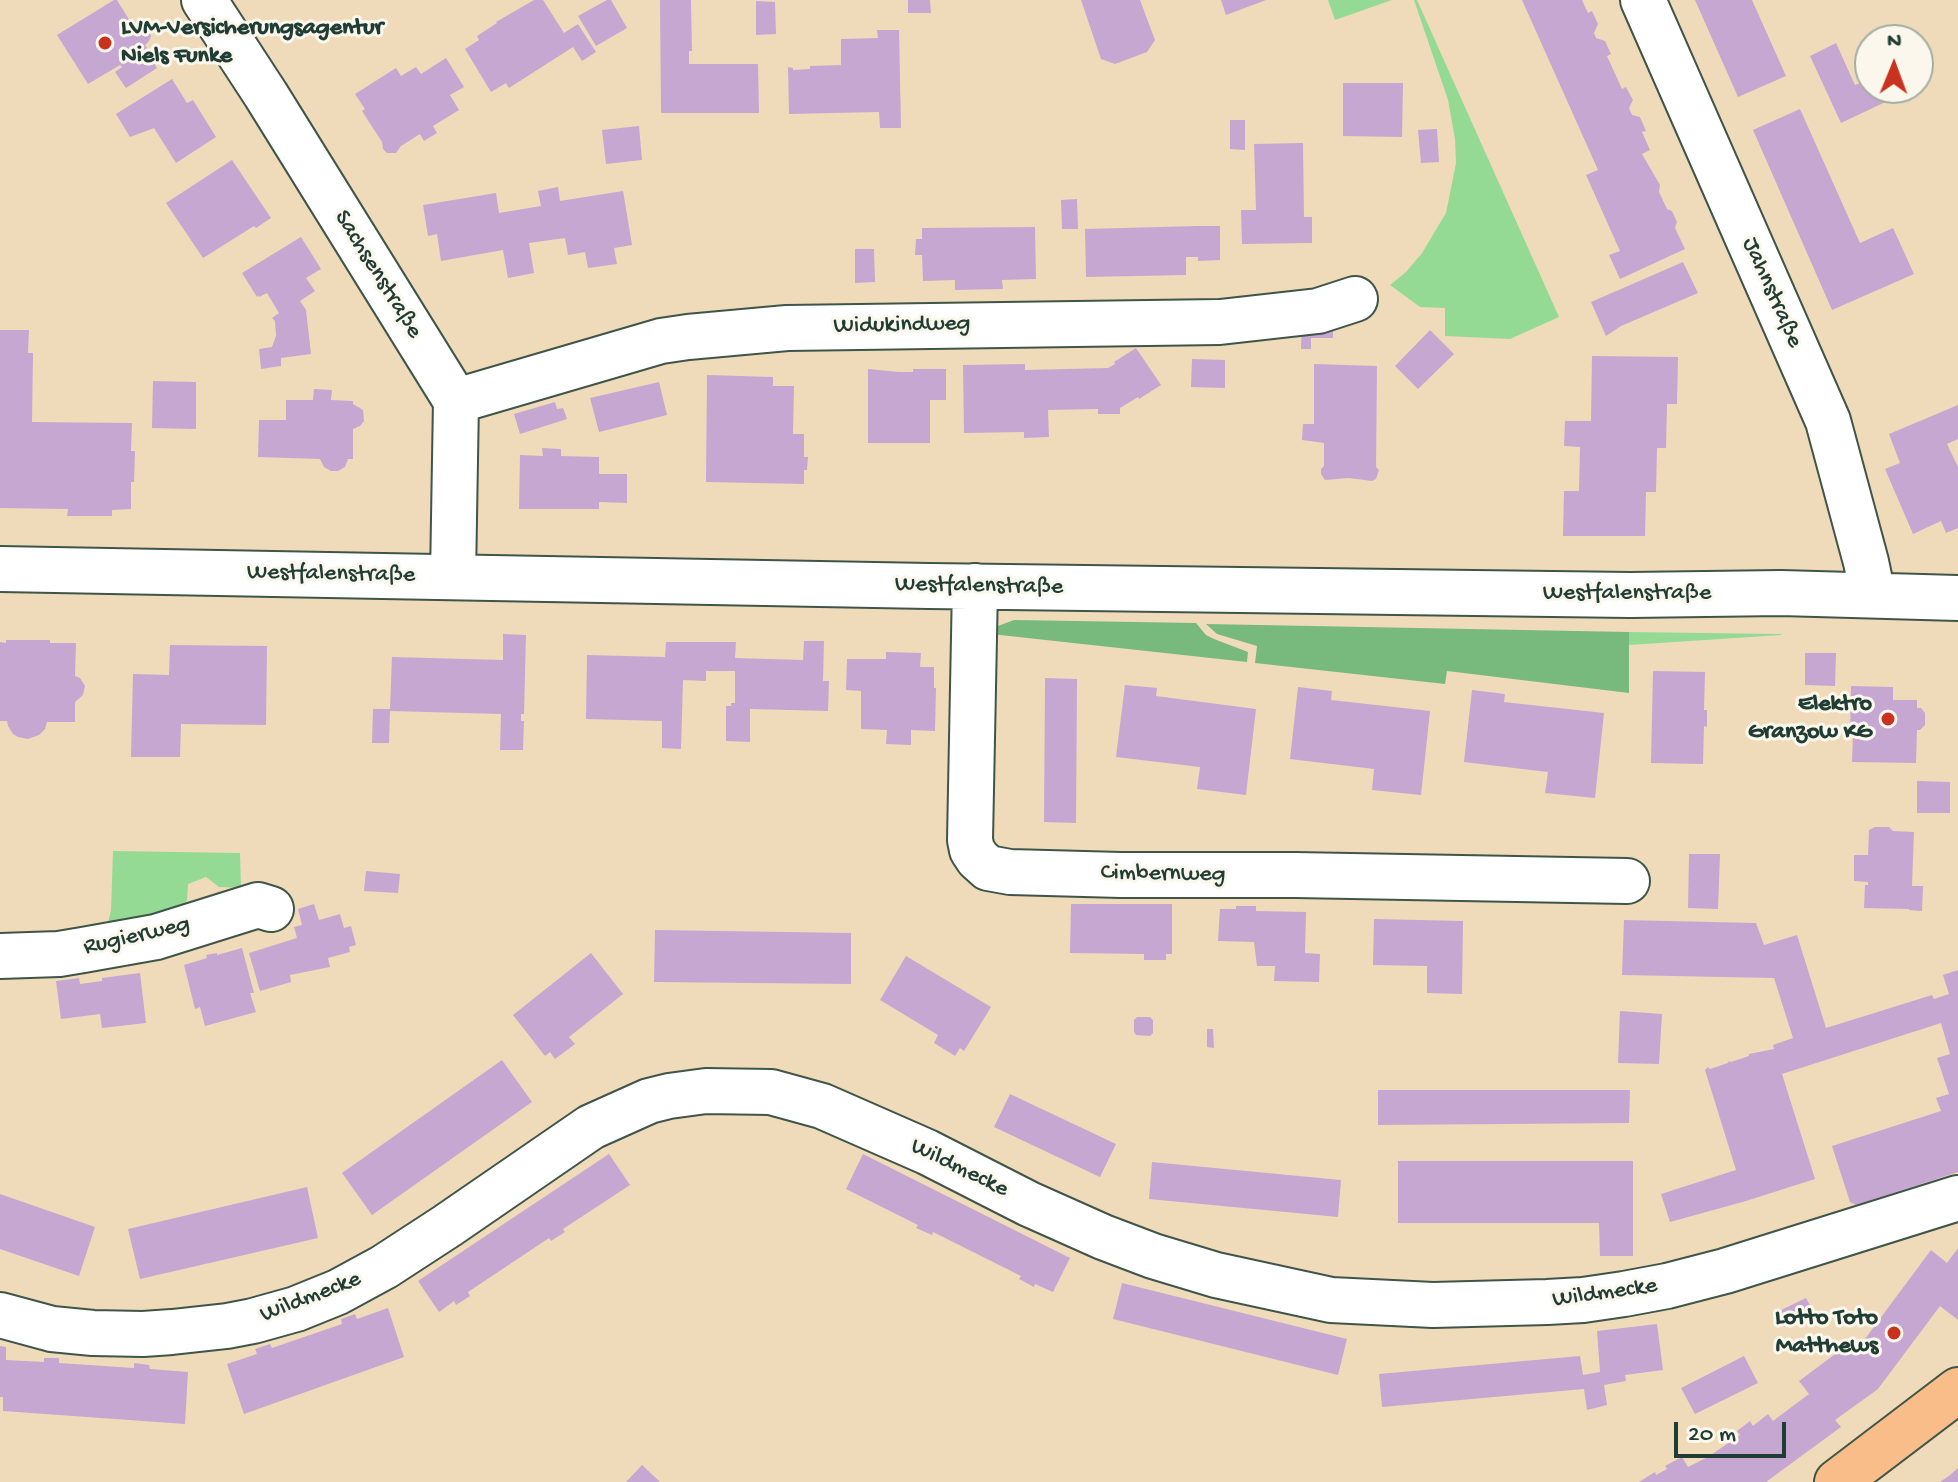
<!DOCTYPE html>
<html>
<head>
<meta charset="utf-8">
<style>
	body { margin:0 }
	#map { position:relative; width:1958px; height:1482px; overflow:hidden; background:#efdbba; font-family:"Gochi Hand",sans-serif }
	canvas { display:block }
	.north { position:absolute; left:1854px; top:24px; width:80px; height:80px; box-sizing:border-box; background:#fbf7ec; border:2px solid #a3ada2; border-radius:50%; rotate:1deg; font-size:22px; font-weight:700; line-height:32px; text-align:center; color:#1f3d34 }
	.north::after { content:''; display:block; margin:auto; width:28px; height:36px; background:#c8321e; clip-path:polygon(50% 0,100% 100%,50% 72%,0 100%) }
	.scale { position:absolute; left:1674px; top:1422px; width:112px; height:36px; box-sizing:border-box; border:4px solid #1f3d34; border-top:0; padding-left:10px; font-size:24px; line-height:28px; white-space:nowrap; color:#1f3d34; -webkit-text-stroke:6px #fbf7ec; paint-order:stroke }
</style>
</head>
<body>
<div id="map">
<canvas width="1958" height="1482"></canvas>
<div class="north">N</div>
<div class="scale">20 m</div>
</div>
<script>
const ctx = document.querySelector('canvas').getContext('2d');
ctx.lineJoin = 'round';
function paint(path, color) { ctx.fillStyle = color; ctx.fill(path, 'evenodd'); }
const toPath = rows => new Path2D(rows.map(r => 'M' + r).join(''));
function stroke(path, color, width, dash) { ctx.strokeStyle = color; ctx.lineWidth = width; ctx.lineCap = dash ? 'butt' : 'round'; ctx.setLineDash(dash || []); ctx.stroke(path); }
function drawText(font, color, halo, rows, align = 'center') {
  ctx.font = font + ' "Gochi Hand",sans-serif'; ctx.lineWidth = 6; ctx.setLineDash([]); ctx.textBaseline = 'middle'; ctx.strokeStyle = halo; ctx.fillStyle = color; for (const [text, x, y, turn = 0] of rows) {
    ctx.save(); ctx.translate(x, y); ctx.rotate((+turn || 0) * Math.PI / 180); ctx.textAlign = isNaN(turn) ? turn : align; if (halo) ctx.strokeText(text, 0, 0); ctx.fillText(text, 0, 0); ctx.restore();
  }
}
paint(toPath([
	[1328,0,1392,0,1335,20],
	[1414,0,1417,0,1559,317,1510,339,1445,336,1445,308,1420,307,1390,285,1406,272,1422,253,1446,213,1456,163,1455,139,1448,100],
	[1629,632,1781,634,1781,635,1629,645],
	[113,851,240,853,241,888,219,887,206,877,188,884,187,900,181,910,103,929,108,923,111,910]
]), '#95da94');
paint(toPath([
	[1014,620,1196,623,1206,635,1214,639,1248,652,1247,662,991,634,998,626],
	[1206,624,1629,632,1629,693,1447,671,1445,684,1255,663,1257,646,1217,634]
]), '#78ba7e');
paint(toPath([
	[114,0,117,0,133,26,137,24,144,25,149,29,151,36,149,41,145,45,147,48,145,49,157,68,126,88,115,72,122,67,120,65,88,84,57,35],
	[534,0,543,0,564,33,578,24,596,52,582,61,573,47,509,88,506,83,491,92,465,49,479,40,477,36,497,23,496,22],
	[607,0,611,0,627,28,596,46,578,16],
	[660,0,691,0,692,51,689,51,689,64,758,64,759,113,661,113],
	[908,0,930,0,931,13,908,13],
	[1081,0,1140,0,1155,40,1147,52,1115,64,1101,59],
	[1221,0,1266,0,1226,15],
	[1522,0,1582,0,1588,13,1592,11,1598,24,1594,33,1596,38,1605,41,1611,54,1607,56,1622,89,1626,87,1633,100,1629,108,1632,115,1640,117,1646,131,1642,132,1650,150,1642,154,1660,185,1659,192,1667,209,1672,211,1677,222,1675,228,1685,249,1620,279,1609,255,1620,251,1586,175,1598,170],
	[1695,0,1752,0,1786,76,1738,97],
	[756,1,775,2,776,34,756,35],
	[877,30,899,30,901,128,880,128,879,112,789,114,788,67,793,68,793,70,810,69,810,66,841,65,841,39,878,38],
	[1836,43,1855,85,1870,79,1870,88,1890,88,1896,97,1841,123,1810,56],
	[446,58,464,87,450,95,459,110,433,126,437,133,424,141,420,134,401,146,396,153,387,153,383,149,382,142,362,111,365,109,355,94,396,68,401,76,416,67,421,74],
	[172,79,187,103,193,100,216,137,176,163,154,128,130,137,116,114],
	[1343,83,1403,83,1402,137,1343,136],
	[1800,109,1860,243,1893,228,1914,274,1832,310,1753,130],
	[1230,120,1245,120,1245,150,1230,149],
	[639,126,642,160,606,164,602,130],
	[1437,129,1439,162,1421,163,1418,130],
	[1303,143,1304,217,1312,217,1312,243,1242,244,1241,210,1256,210,1254,144],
	[232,160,271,218,256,228,254,226,203,258,166,203],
	[558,187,560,201,623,191,632,245,614,248,617,264,588,268,585,252,568,255,565,238,529,243,534,273,508,278,503,250,441,261,437,234,428,236,423,205,496,193,499,213,541,206,538,191],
	[1077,199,1078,229,1062,229,1061,200],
	[1198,226,1220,226,1220,260,1198,261,1198,257,1186,257,1186,275,1086,277,1085,229],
	[1035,227,1036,279,1002,280,1003,289,955,290,955,280,923,281,922,255,915,255,916,239,922,239,922,228],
	[301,237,321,269,306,278,315,291,300,301,306,310,311,354,281,358,281,366,261,369,259,349,272,347,276,336,275,321,272,318,279,313,267,293,259,297,258,295,257,297,242,273],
	[855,249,874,249,875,282,855,283],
	[1683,262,1698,293,1621,326,1606,336,1591,302],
	[1333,322,1333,338,1311,338,1311,349,1301,349,1302,324],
	[0,330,29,330,28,353,33,353,32,422,132,423,131,451,135,451,134,482,131,482,131,509,112,510,112,516,67,516,68,509,0,508],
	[1430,330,1454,354,1418,389,1395,366],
	[1136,348,1161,385,1139,399,1138,397,1120,408,1120,414,1098,414,1098,409,1048,410,1049,437,1024,438,1024,432,964,433,963,365,1025,364,1025,370,1108,368,1115,364,1114,362],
	[1592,356,1678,357,1677,404,1667,404,1666,448,1657,448,1656,492,1646,492,1645,536,1563,536,1564,491,1579,491,1580,447,1564,446,1565,421,1591,421],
	[1192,359,1225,360,1225,388,1191,387],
	[1314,364,1377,366,1376,467,1379,470,1376,479,1372,481,1349,478,1325,480,1321,474,1321,469,1324,466,1324,443,1302,440,1303,424,1314,424],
	[868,369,899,372,913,372,913,369,946,369,946,400,930,400,930,443,868,443],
	[707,375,773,377,773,386,794,386,793,434,804,434,804,457,808,457,807,470,804,470,804,484,706,482],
	[153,381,196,382,196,429,152,428],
	[659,382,667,415,599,432,590,398],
	[314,389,332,390,331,400,353,401,353,404,363,410,364,421,360,426,353,429,353,459,348,459,345,467,338,471,331,471,324,467,320,459,258,457,259,420,286,420,286,400,313,400],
	[555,402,557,409,563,408,567,419,520,434,514,414],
	[1958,405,1958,439,1947,444,1958,467,1958,528,1946,533,1941,521,1913,534,1885,469,1900,463,1889,434],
	[542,448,561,449,561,456,599,457,599,474,627,474,627,503,599,502,599,509,519,509,520,455,543,456],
	[503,634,526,635,524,714,521,714,521,721,524,721,523,750,500,750,501,714,390,711,389,743,372,743,373,709,390,709,392,657,503,660],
	[6,640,50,640,50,643,76,643,75,676,80,678,85,686,83,695,75,702,75,722,47,722,45,729,39,735,28,739,18,737,13,734,8,726,7,721,0,721,0,642,6,643],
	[804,641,824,641,823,681,829,681,828,711,750,709,750,742,726,741,726,706,731,706,731,703,735,703,735,671,706,671,706,681,683,680,681,749,662,748,662,721,586,719,587,655,665,657,666,642,736,642,735,658,803,660],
	[170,645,267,646,266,725,181,724,180,757,131,757,133,674,169,675],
	[886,652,921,653,920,667,934,667,934,688,936,688,935,731,911,730,911,745,886,744,887,730,861,729,861,691,846,690,847,659,886,659],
	[1805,653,1836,653,1835,686,1805,685],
	[1653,671,1705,672,1704,710,1707,710,1707,727,1704,726,1703,764,1651,763],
	[1045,678,1077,679,1076,823,1044,822],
	[1125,685,1157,688,1156,696,1256,709,1246,795,1197,789,1200,767,1116,757],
	[1851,686,1893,687,1893,700,1917,700,1917,708,1921,708,1925,713,1925,725,1920,730,1917,730,1916,763,1852,762,1853,736,1850,736],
	[1298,687,1332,691,1331,700,1430,711,1421,795,1372,790,1374,769,1290,759],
	[1472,690,1505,694,1504,702,1604,713,1595,798,1545,793,1548,772,1464,762],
	[1917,781,1950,782,1950,813,1917,813],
	[1875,827,1889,827,1893,831,1914,832,1912,886,1923,886,1922,911,1909,910,1909,909,1864,908,1865,885,1868,885,1868,882,1854,881,1854,855,1868,855,1869,830],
	[1689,854,1720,854,1718,909,1688,908],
	[366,871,400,874,398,893,364,891],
	[314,904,319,920,340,914,344,928,351,926,356,945,349,947,350,952,328,958,330,967,290,975,291,982,260,991,249,953,297,938,294,927,302,925,298,909],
	[1071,904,1172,904,1172,954,1166,954,1166,960,1144,960,1144,954,1070,953],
	[1236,906,1256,906,1256,911,1306,912,1305,953,1320,954,1319,982,1274,981,1275,966,1257,966,1254,942,1218,941,1220,909,1236,909],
	[1374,919,1463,921,1462,994,1427,993,1427,966,1373,965],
	[1624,920,1756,923,1764,945,1797,935,1826,1028,1932,995,1934,999,1949,994,1943,975,1958,970,1958,1172,1856,1205,1850,1202,1832,1146,1941,1111,1936,1098,1949,1094,1937,1058,1950,1054,1941,1023,1782,1074,1815,1179,1746,1201,1670,1222,1661,1194,1736,1170,1705,1070,1708,1067,1710,1069,1728,1063,1729,1061,1731,1062,1749,1056,1749,1054,1774,1049,1773,1045,1793,1038,1774,978,1622,975],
	[655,930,851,933,851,984,654,982],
	[242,948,254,993,250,993,256,1012,205,1026,200,1007,195,1009,184,965,207,958,206,955,217,953,217,955],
	[591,953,623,994,569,1037,575,1044,555,1059,550,1052,545,1056,513,1015],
	[906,956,991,1007,964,1051,960,1048,955,1056,934,1043,938,1035,880,1000],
	[140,973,146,1023,102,1028,100,1014,61,1019,56,981,79,978,80,984,102,981,102,978],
	[1620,1011,1662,1014,1659,1064,1618,1063],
	[1137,1017,1150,1017,1153,1020,1153,1033,1150,1036,1136,1035,1134,1032,1134,1020],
	[1207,1029,1213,1029,1214,1048,1207,1047],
	[502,1060,532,1102,372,1215,342,1173],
	[1378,1090,1630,1090,1629,1123,1378,1125],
	[1010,1094,1116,1144,1100,1177,994,1127],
	[609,1154,630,1185,563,1229,565,1232,551,1241,549,1238,468,1292,470,1296,456,1305,454,1301,439,1312,418,1281],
	[863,1154,1070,1258,1053,1292,1035,1284,1034,1287,1019,1279,1021,1276,933,1232,932,1235,916,1228,918,1225,846,1189],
	[1398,1161,1633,1161,1633,1256,1600,1256,1599,1223,1398,1223],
	[1152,1162,1341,1180,1338,1217,1149,1199],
	[307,1187,318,1238,140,1279,128,1229],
	[0,1194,95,1227,79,1276,0,1249],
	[1958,1248,1958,1320,1940,1306,1878,1389,1835,1420,1841,1427,1800,1457,1766,1482,1639,1482,1655,1472,1656,1475,1667,1469,1665,1466,1682,1457,1688,1467,1708,1457,1740,1435,1737,1431,1750,1421,1753,1426,1768,1414,1773,1421,1809,1394,1799,1381,1850,1343,1856,1351,1931,1250,1947,1263],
	[1122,1283,1347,1339,1338,1375,1113,1319],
	[1806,1298,1814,1313,1784,1327,1777,1312],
	[388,1308,404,1357,244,1414,227,1364,257,1354,255,1349,270,1344,272,1348,342,1324,341,1319,355,1314,357,1319],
	[1657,1324,1663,1370,1625,1375,1626,1381,1604,1385,1607,1405,1587,1410,1584,1389,1382,1407,1379,1374,1580,1356,1583,1375,1600,1372,1597,1331],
	[0,1346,6,1347,6,1360,44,1362,44,1358,59,1358,59,1363,134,1368,134,1363,149,1365,150,1369,188,1372,185,1424,3,1411,3,1397,0,1397],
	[1744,1356,1758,1383,1695,1414,1681,1388],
	[642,1465,660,1482,626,1482],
	[1958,1468,1958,1482,1940,1482,1950,1475]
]), '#c6a7d2');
const minor = toPath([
	[204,0,266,95,456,401,453,577],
	[1643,0,1828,421,1866,562,1873,595],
	[456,401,661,341,688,337,787,328,1220,322,1318,311,1355,299],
	[0,569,929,586,1630,595,1781,593,1958,598],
	[975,586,970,840,972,850,978,859,988,868,1010,872,1121,875,1295,875,1627,881],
	[0,956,59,954,83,950,156,937,258,905,271,909],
	[0,1315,52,1329,93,1333,143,1334,172,1332,227,1326,253,1321,296,1309,338,1292,384,1267,447,1226,591,1127,649,1101,669,1096,706,1091,771,1092,822,1106,927,1152,1029,1204,1103,1237,1153,1256,1216,1275,1331,1300,1433,1305,1547,1302,1583,1300,1624,1294,1667,1286,1725,1271,1958,1198]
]);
const major = toPath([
	[1837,1482,1958,1390]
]);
stroke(minor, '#3e5548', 48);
stroke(major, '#3e5548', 48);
stroke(minor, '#fff', 44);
stroke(major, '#f8bd88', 44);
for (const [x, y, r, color] of [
	[105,43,8,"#c8321e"],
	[1888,719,8,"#c8321e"],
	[1894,1333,8,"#c8321e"]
]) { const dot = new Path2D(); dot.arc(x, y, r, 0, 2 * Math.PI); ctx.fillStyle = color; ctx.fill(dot); stroke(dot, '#fbf7ec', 3); }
drawText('bold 24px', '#1f3d34', '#fbf7ec', [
	["LVM-Versicherungsagentur",121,29,"left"],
	["Niels Funke",121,57,"left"],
	["Elektro",1872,705],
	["Granzow KG",1872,733],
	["Lotto Toto",1878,1319],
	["Matthews",1878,1347]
], 'right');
drawText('24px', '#1f3d34', '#fbf7ec', [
	["Sachsenstraße",377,275,58],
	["Jahnstraße",1771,293,66],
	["Widukindweg",902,326,-1],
	["Westfalenstraße",331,575,1],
	["Westfalenstraße",979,587,1],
	["Westfalenstraße",1627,594],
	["Cimbernweg",1163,875,1],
	["Rugierweg",137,937,-13],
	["Wildmecke",959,1169,26],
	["Wildmecke",1605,1294,-8],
	["Wildmecke",311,1298,-21]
]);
</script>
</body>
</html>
